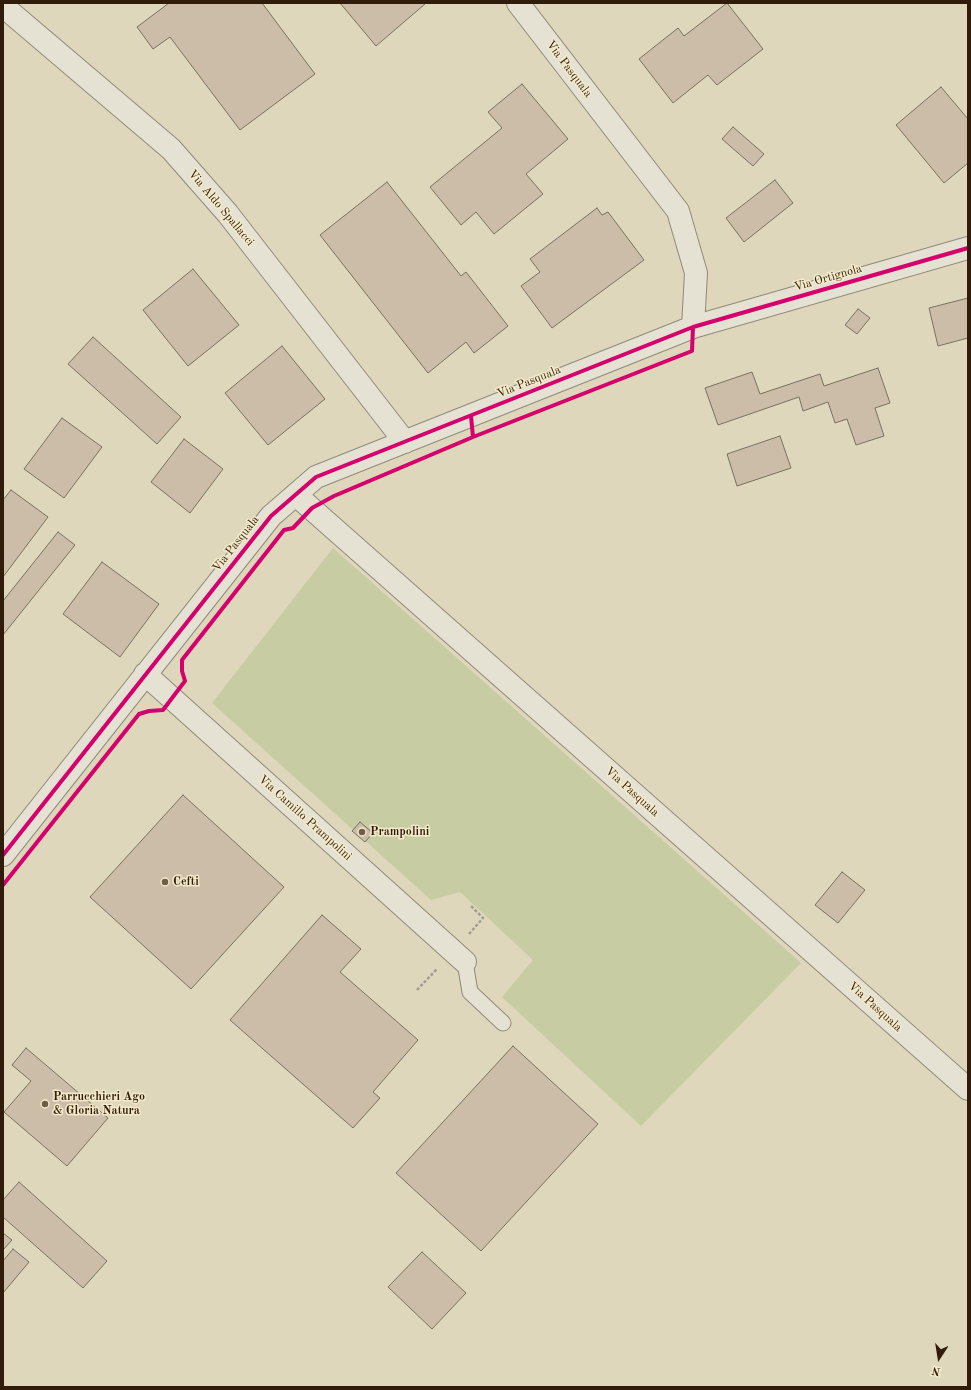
<!DOCTYPE html>
<html>
<head>
<meta charset="utf-8">
<style>
	body { margin:0 }
	#map { position:relative; width:971px; height:1390px; overflow:hidden; background:#ded7bc; font-family:"Old Standard TT",serif }
	canvas { display:block }
	.frame { position:absolute; inset:0; border:4px solid #311b0b; pointer-events:none }
	.north { position:absolute; left:919px; top:1338px; width:40px; height:40px; -webkit-text-stroke:3px #f3eaca; paint-order:stroke; rotate:192deg; font-size:11px; font-weight:700; line-height:16px; text-align:center; color:#311b0b }
	.north::after { content:''; display:block; margin:auto; width:14px; height:18px; background:#311b0b; clip-path:polygon(50% 0,100% 100%,50% 72%,0 100%) }
</style>
</head>
<body>
<div id="map">
<canvas width="971" height="1390"></canvas>
<div class="frame"></div>
<div class="north">N</div>
</div>
<script>
const ctx = document.querySelector('canvas').getContext('2d');
ctx.lineJoin = 'round';
function paint(path, color) { ctx.fillStyle = color; ctx.fill(path, 'evenodd'); }
const toPath = rows => new Path2D(rows.map(r => 'M' + r).join(''));
function stroke(path, color, width, dash) { ctx.strokeStyle = color; ctx.lineWidth = width; ctx.lineCap = dash ? 'butt' : 'round'; ctx.setLineDash(dash || []); ctx.stroke(path); }
function drawText(font, color, halo, rows, align = 'center') {
  ctx.font = font + ' "Old Standard TT",serif'; ctx.lineWidth = 3; ctx.setLineDash([]); ctx.textBaseline = 'middle'; ctx.strokeStyle = halo; ctx.fillStyle = color; for (const [text, x, y, turn = 0] of rows) {
    ctx.save(); ctx.translate(x, y); ctx.rotate((+turn || 0) * Math.PI / 180); ctx.textAlign = isNaN(turn) ? turn : align; if (halo) ctx.strokeText(text, 0, 0); ctx.fillText(text, 0, 0); ctx.restore();
  }
}
paint(toPath([
	[333,548,801,963,641,1126,502,997,533,960,460,892,431,900,212,703]
]), '#c7cca2');
const building = toPath([
	[169,3,262,3,315,74,240,130,170,37,153,49,137,27,169,3],
	[340,3,424,3,425,4,376,46,340,3],
	[727,3,763,49,717,85,708,75,673,103,639,59,678,28,684,36,727,3],
	[522,84,568,139,526,174,543,194,494,234,476,212,461,225,430,187,502,128,488,112,522,84],
	[941,87,968,119,968,163,944,183,896,125,941,87],
	[733,127,764,154,753,166,722,139,733,127],
	[775,180,793,203,744,242,726,218,775,180],
	[387,182,461,276,466,272,508,326,474,353,466,342,428,373,320,235,387,182],
	[597,208,602,215,608,212,644,260,552,328,521,286,540,272,530,259,597,208],
	[193,269,239,325,188,366,143,310,193,269],
	[968,298,968,338,938,346,929,308,968,298],
	[858,309,870,318,857,334,845,325,858,309],
	[93,337,181,417,157,444,68,364,93,337],
	[282,346,325,399,268,445,225,393,282,346],
	[878,368,890,403,875,408,884,436,856,445,847,419,835,423,828,402,803,411,799,397,718,425,705,388,752,372,760,394,820,374,824,386,878,368],
	[62,418,102,447,64,498,24,469,62,418],
	[780,436,791,468,737,486,727,454,780,436],
	[184,439,223,469,190,513,151,482,184,439],
	[11,490,48,517,3,577,3,500,11,490],
	[58,532,75,545,3,635,3,601,58,532],
	[102,562,159,604,120,657,63,614,102,562],
	[183,795,284,887,191,989,90,897,183,795],
	[360,822,373,833,365,842,352,831,360,822],
	[842,872,865,890,838,923,815,905,842,872],
	[322,915,361,949,340,972,418,1040,373,1092,380,1098,353,1128,230,1020,322,915],
	[513,1046,598,1124,481,1251,396,1173,513,1046],
	[26,1048,108,1118,67,1166,4,1112,31,1081,12,1065,26,1048],
	[19,1182,107,1261,83,1288,3,1217,3,1200,19,1182],
	[3,1233,12,1240,3,1250,3,1233],
	[13,1249,29,1262,3,1293,3,1261,13,1249],
	[422,1252,466,1293,432,1329,388,1287,422,1252]
]);
paint(building, '#cbbda8');
stroke(building, '#787161', 1);
const service = toPath([
	[465,962,470,992,503,1023]
]);
const minor = toPath([
	[518,3,678,211,696,273,693,327],
	[3,6,171,149,228,214,405,442],
	[296,495,968,1089],
	[145,674,465,962],
	[3,855,271,516,316,477,693,327,968,248]
]);
stroke(service, '#918a79', 17);
stroke(minor, '#918a79', 24);
stroke(toPath([
	[469,934,483,918,471,906],
	[417,990,437,969]
]), '#a29d92', 2.5, [3, 2]);
stroke(service, '#e5e1d3', 15);
stroke(minor, '#e5e1d3', 22);
stroke(toPath([
	[473,437,692,351,693,327],
	[3,855,271,516,316,477,693,327,968,248],
	[3,885,139,714,149,711,163,710,185,681,182,671,182,660,284,530,293,528,312,508,334,496,473,437,471,416]
]), '#d6006c', 4);
for (const [x, y, r, color] of [
	[362,832,4,"#6e5d49"],
	[165,882,4,"#6e5d49"],
	[45,1104,4,"#6e5d49"]
]) { const dot = new Path2D(); dot.arc(x, y, r, 0, 2 * Math.PI); ctx.fillStyle = color; ctx.fill(dot); stroke(dot, '#f3eaca', 1.5); }
drawText('12px', '#311b0b', '#f3eaca', [
	["Via Pasquala",569,69,53],
	["Via Aldo Spallacci",221,208,50],
	["Via Ortignola",828,278,-16],
	["Via Pasquala",529,382,-22],
	["Via Pasquala",236,544,-52],
	["Via Pasquala",632,792,42],
	["Via Camillo Prampolini",305,818,42],
	["Via Pasquala",875,1007,42]
]);
drawText('bold 12px', '#311b0b', '#f3eaca', [
	["Prampolini",370,832],
	["Cefti",173,882],
	["Parrucchieri Ago",53,1097],
	["& Gloria Natura",53,1111]
], 'left');
</script>
</body>
</html>
